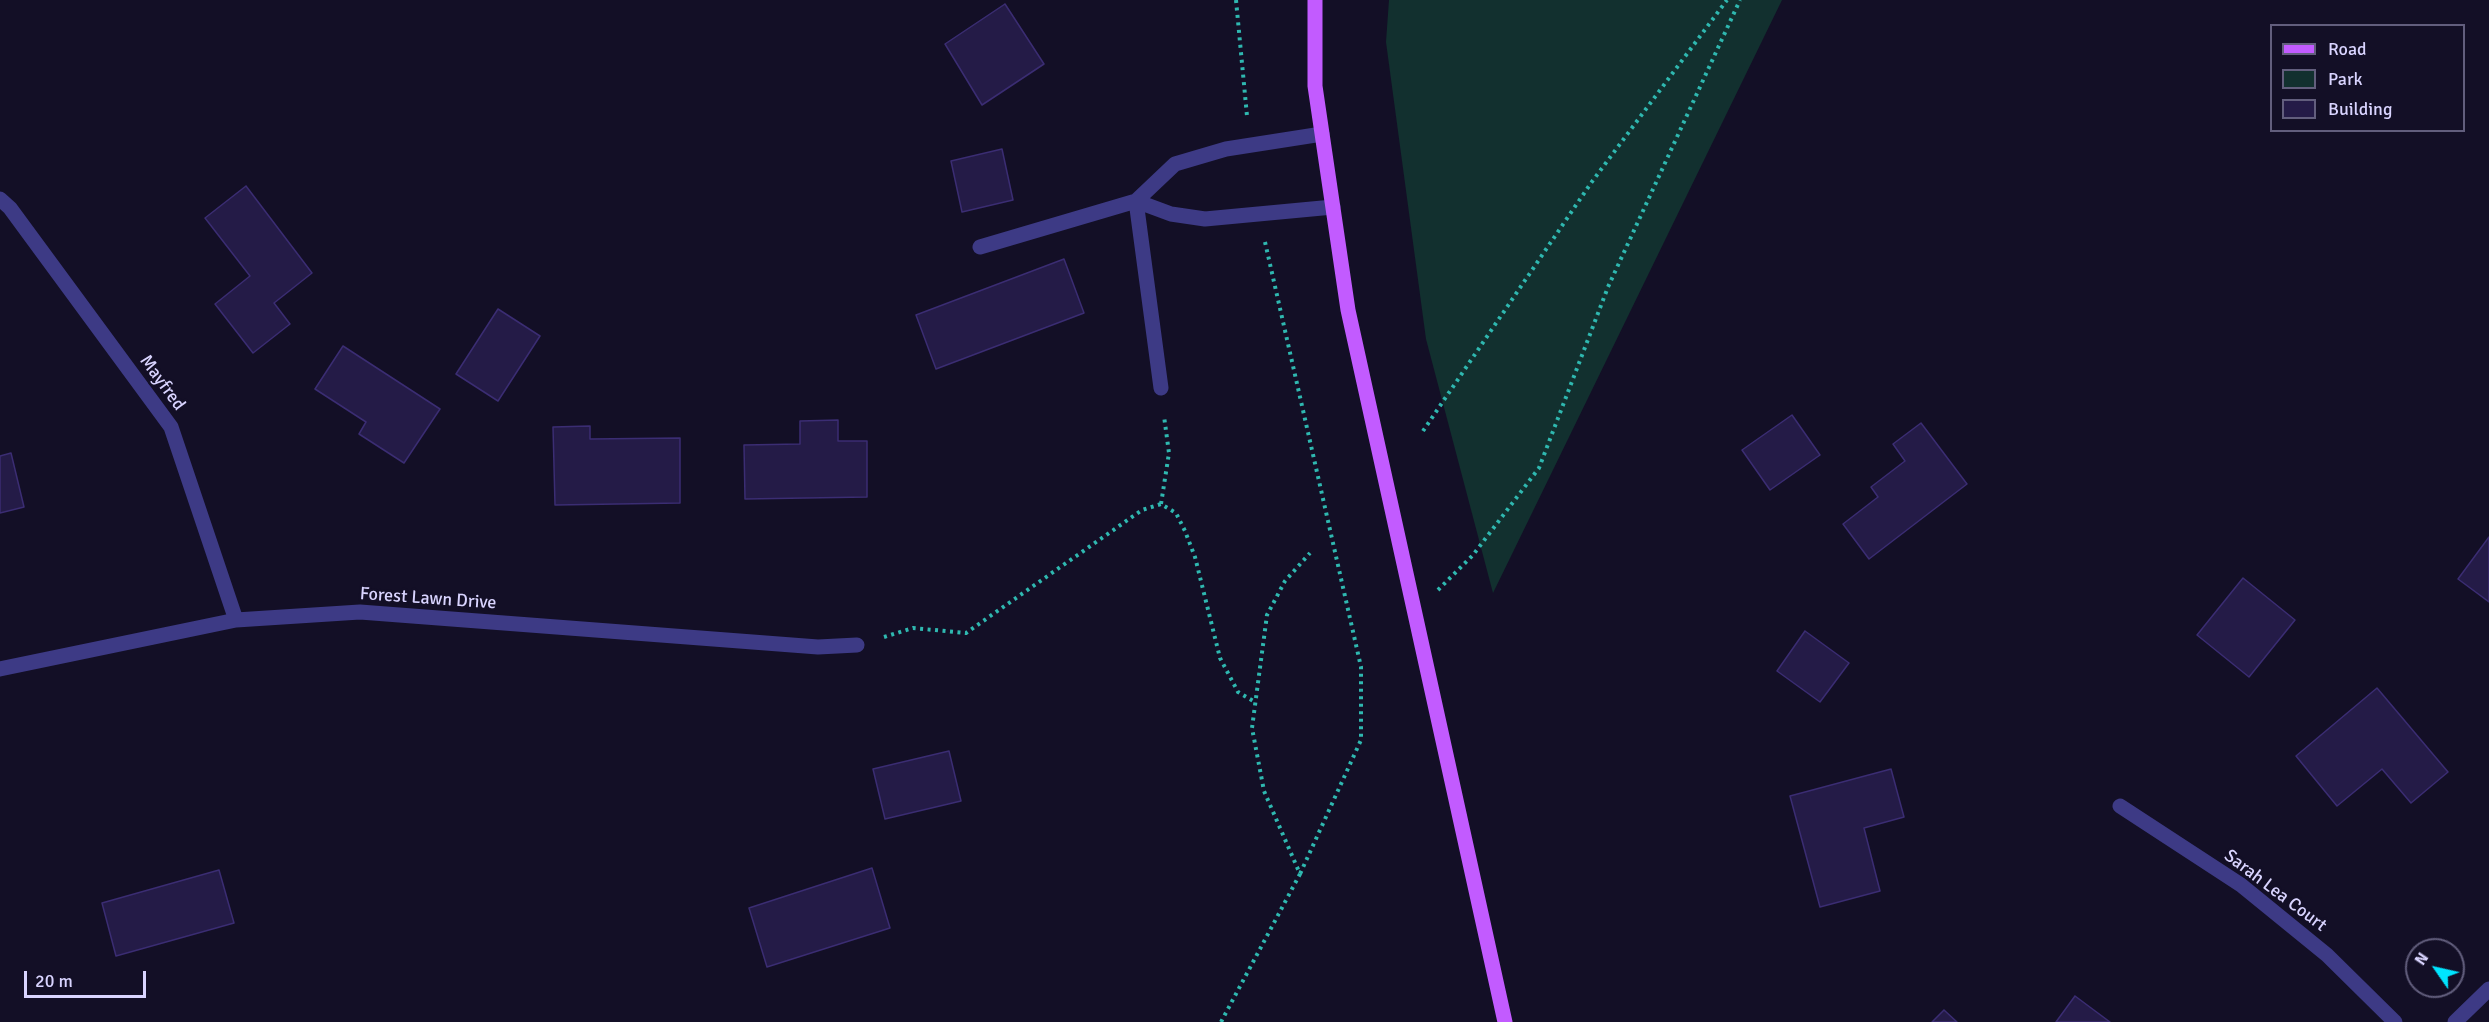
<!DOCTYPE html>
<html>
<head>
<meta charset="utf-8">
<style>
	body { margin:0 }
	#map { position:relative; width:2489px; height:1022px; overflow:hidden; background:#130f26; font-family:Signika,sans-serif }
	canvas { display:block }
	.legend { position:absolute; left:2270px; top:24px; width:195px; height:108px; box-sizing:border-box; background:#130f26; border:2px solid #625e7d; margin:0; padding:8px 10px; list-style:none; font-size:18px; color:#d9d4ff }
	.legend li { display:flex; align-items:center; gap:12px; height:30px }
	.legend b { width:30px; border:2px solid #625e7d }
	.north { position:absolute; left:2405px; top:938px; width:60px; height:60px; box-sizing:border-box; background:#130f26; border:2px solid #625e7d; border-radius:50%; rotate:304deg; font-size:16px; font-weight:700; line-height:24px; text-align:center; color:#d9d4ff }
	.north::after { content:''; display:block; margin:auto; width:21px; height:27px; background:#00e5ff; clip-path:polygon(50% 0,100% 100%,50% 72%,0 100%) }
	.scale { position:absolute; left:24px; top:971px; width:122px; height:27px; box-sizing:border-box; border:3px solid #d9d4ff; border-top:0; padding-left:8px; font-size:18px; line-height:21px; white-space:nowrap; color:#d9d4ff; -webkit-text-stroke:4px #130f26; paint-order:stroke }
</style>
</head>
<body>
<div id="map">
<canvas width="2489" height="1022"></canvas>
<ul class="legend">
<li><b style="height:8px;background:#c25bff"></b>Road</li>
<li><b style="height:16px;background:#12302f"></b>Park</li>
<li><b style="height:16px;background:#241b47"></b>Building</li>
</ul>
<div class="north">N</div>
<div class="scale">20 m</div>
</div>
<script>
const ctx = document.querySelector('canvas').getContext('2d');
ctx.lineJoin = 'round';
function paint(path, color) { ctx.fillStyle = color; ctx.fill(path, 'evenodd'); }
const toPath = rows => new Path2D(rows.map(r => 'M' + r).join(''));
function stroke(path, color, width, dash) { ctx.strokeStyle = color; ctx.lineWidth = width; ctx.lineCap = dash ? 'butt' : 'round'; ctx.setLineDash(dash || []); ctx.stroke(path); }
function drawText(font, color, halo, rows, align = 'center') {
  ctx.font = font + ' Signika,sans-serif'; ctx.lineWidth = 5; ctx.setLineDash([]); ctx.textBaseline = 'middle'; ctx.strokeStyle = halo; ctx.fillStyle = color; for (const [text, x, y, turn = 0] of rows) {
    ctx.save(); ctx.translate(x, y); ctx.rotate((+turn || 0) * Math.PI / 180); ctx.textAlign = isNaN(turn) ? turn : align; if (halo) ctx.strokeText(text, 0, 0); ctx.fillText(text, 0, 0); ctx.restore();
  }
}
paint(toPath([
	[1389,0,1782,0,1493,593,1426,339,1386,42]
]), '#12302f');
const building = toPath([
	[1005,4,1044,64,982,105,945,44,1005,4],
	[1002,149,1013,200,962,212,951,161,1002,149],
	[246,186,312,273,274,303,290,324,253,353,215,304,250,276,205,218,246,186],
	[1064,259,1084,313,936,369,916,315,1064,259],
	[498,309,540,336,498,401,456,374,498,309],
	[343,346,440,409,404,463,359,434,366,422,315,389,343,346],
	[1792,415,1820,455,1770,490,1742,450,1792,415],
	[838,420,838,441,867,441,867,497,745,499,744,445,800,444,800,421,838,420],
	[1921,423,1967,484,1869,559,1843,524,1878,497,1871,487,1905,461,1893,444,1921,423],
	[590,426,590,439,680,438,680,503,555,505,553,427,590,426],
	[11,453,24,507,0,513,0,456,11,453],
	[2489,537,2489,602,2458,579,2489,537],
	[2243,578,2295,620,2249,677,2197,635,2243,578],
	[1805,631,1849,663,1820,702,1777,671,1805,631],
	[2377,688,2448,772,2411,803,2382,769,2337,806,2296,756,2377,688],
	[949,751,961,801,885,819,873,769,949,751],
	[1891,769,1904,817,1864,828,1880,891,1820,907,1790,796,1891,769],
	[872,868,890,928,767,967,749,908,872,868],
	[219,870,234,923,116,956,102,903,219,870],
	[2075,996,2110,1022,2056,1022,2075,996],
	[1944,1010,1957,1022,1932,1022,1944,1010]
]);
paint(building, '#241b47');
stroke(building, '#3b2d73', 1.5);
stroke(toPath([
	[1236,0,1247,116],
	[1265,242,1361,667,1361,740,1300,874],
	[1423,431,1591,183,1727,0],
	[1161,504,1169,453,1164,416],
	[1438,590,1473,555,1539,468,1608,287,1740,0],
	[884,637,913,628,966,633,1142,510,1161,504,1176,513,1185,531,1195,557,1220,658,1238,692,1255,702],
	[1221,1022,1300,874,1264,791,1252,728,1267,615,1285,581,1310,553]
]), '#2fb8b0', 4, [3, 4.5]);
stroke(toPath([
	[0,199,10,208,171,427,236,620],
	[1136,201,1171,214,1205,219,1333,207],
	[1136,201,1161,388],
	[980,247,1136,201,1175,164,1226,149,1322,134],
	[0,669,236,620,360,612,818,647,857,645],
	[2120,806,2241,885,2327,955,2395,1022],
	[2455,1022,2489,989]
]), '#3d3a85', 15);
stroke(toPath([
	[1315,0,1315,86,1348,310,1505,1022]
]), '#c25bff', 15);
drawText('18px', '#d9d4ff', '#130f26', [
	["Mayfred",162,383,54],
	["Forest Lawn Drive",428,599,4],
	["Sarah Lea Court",2275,891,37]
]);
</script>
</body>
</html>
